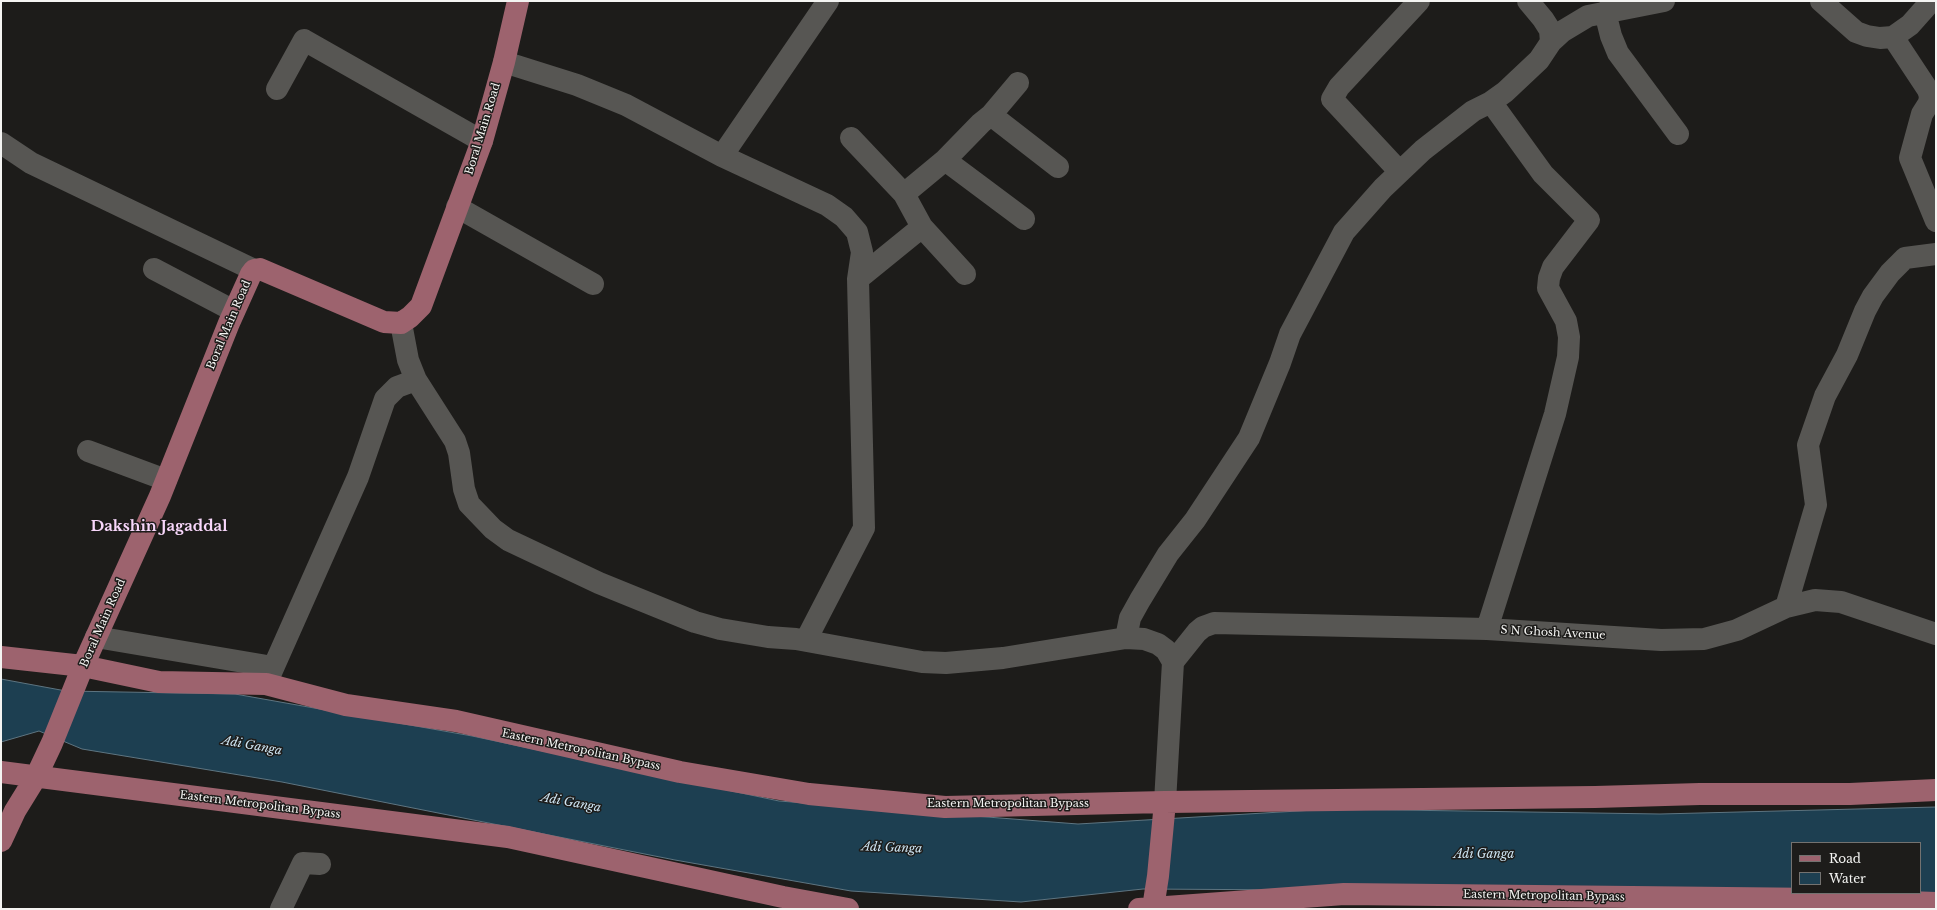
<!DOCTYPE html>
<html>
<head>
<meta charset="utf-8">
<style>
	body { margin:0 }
	#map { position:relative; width:1937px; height:910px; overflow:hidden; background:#1d1c1a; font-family:"Libre Baskerville",serif }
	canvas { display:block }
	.frame { position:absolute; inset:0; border:2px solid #f4f4f2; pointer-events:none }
	.legend { position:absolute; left:1791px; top:842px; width:130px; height:52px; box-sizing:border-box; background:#1d1c1a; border:1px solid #737270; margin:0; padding:5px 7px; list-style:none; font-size:12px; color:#f4f4f2 }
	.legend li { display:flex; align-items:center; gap:8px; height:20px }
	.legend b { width:20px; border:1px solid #737270 }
</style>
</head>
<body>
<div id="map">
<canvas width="1937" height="910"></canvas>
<div class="frame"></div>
<ul class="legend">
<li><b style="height:5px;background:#9d636e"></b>Road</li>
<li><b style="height:11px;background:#1d3f51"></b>Water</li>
</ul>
</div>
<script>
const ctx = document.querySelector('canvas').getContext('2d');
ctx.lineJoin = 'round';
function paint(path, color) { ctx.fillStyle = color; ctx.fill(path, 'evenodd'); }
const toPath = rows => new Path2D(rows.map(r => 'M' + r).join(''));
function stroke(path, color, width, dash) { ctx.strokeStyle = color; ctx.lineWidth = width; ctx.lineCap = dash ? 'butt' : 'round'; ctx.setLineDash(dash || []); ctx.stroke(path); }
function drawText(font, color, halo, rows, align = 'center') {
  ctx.font = font + ' "Libre Baskerville",serif'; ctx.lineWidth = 3; ctx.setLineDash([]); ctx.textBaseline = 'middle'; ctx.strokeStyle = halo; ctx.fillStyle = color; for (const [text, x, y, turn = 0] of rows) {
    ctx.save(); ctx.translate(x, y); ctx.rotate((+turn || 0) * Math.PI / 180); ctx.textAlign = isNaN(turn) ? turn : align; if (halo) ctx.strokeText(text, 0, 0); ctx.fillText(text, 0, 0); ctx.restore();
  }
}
const water = toPath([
	[1,679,66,691,235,694,472,736,779,801,1078,824,1332,809,1660,814,1936,807,1936,895,1920,893,1920,843,1792,843,1792,893,1143,889,1021,902,851,891,675,860,282,782,82,749,39,731,1,742,1,679]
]);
paint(water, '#1d3f51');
stroke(water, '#5e7581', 1);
stroke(toPath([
	[1821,1,1856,32,1867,36,1880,38,1893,37,1910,25,1926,7,1929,1],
	[1605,12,1611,36,1618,53,1678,134],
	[1893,37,1928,90,1930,96,1929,103,1922,114,1910,158,1936,221],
	[1551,42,1563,31,1588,16,1664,1],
	[504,62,577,85,626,105,722,156,827,205,844,217,857,232,862,252,858,279,864,528,806,640],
	[277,89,304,40,482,141],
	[991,115,1018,83],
	[851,138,904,194,922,227,858,279],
	[1,143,31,163,254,270],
	[722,156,828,1],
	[945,160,1024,219],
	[1400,172,1332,99,1339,87,1419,1],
	[904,194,945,160,981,123,991,115,1058,167],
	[457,207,593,284],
	[922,227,965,274],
	[154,269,234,311],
	[401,323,408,360,416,380,455,441,459,453,464,489,469,504,493,529,508,540,599,583,695,622,720,629,768,637,796,639,922,662,946,663,1003,658,1126,638,1144,639,1158,644,1166,650,1173,662,1165,802],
	[88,451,166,480],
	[1786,607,1816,505,1808,445,1825,396,1847,355,1865,311,1873,296,1890,273,1905,258,1936,254],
	[1487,629,1555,414,1568,357,1569,337,1566,321,1548,288,1549,278,1553,267,1589,220,1543,174,1491,102],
	[96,637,273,667],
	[1126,638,1130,618,1140,600,1168,554,1195,520,1249,438,1280,363,1290,334,1344,232,1383,188,1423,150,1473,111,1491,102,1505,92,1539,60,1551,42,1550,30,1543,19,1528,1],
	[1173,662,1197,632,1203,627,1214,623,1487,629,1661,640,1704,639,1737,630,1786,607,1815,600,1841,602,1936,634],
	[266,684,358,477,385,399,397,387,416,380],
	[281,909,303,863,320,864]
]), '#575653', 22);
stroke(toPath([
	[1,657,83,666,159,682,266,684,346,705,456,721,680,772,809,794,945,807,1165,802,1595,797,1700,794,1850,794,1936,790],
	[1,772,508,837,783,897,848,909],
	[1,841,15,811,36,777,52,743,83,666,160,496,229,323,251,274,254,270,260,269,384,322,401,323,410,317,421,306,482,141,504,62,518,1],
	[1153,908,1158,876,1165,802],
	[1139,909,1344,894,1823,899,1936,903]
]), '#9d636e', 22);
drawText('11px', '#f4f4f2', '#1d1c1a', [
	["Boral Main Road",483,129,-73],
	["Boral Main Road",229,325,-67],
	["Boral Main Road",103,623,-66],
	["S N Ghosh Avenue",1553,633,3],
	["Eastern Metropolitan Bypass",581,750,12],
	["Eastern Metropolitan Bypass",1008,804],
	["Eastern Metropolitan Bypass",260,805,7],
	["Eastern Metropolitan Bypass",1544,896,1]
]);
drawText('italic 12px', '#cee5f3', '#1d1c1a', [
	["Adi Ganga",252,746,10],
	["Adi Ganga",571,803,10],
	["Adi Ganga",892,848,2],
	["Adi Ganga",1484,855]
]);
drawText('bold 15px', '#f8d7fb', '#1d1c1a', [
	["Dakshin Jagaddal",159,527]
]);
</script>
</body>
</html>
